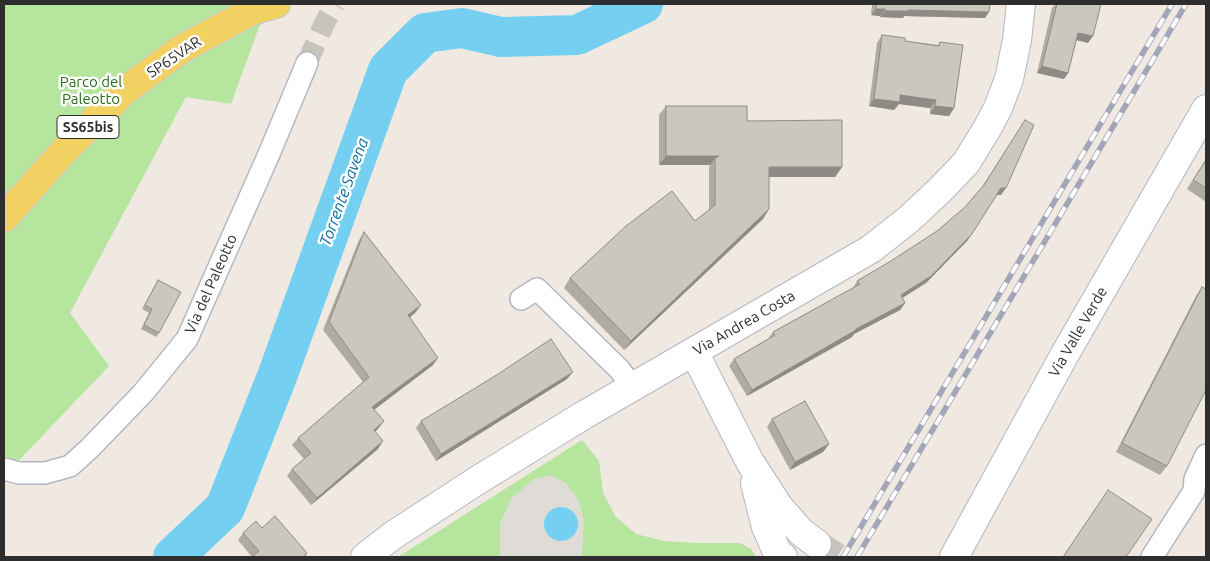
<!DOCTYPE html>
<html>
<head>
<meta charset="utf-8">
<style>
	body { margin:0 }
	#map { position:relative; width:1210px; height:561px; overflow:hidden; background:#efe9e1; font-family:Ubuntu,sans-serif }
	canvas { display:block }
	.frame { position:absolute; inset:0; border:5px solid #2e2e2e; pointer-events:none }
</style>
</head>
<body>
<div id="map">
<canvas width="1210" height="561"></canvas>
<div class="frame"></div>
</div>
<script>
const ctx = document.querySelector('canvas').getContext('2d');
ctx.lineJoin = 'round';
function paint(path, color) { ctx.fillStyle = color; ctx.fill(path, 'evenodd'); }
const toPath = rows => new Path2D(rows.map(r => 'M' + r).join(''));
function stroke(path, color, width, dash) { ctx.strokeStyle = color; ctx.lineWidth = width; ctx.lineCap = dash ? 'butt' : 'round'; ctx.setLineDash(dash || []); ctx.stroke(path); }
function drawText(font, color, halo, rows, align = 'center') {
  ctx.font = font + ' Ubuntu,sans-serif'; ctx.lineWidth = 5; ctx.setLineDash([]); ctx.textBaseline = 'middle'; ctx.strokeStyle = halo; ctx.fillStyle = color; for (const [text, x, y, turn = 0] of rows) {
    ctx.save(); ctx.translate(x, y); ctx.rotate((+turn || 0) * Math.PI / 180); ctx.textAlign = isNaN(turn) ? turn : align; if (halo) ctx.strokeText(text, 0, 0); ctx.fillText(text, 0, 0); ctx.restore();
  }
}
paint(toPath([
	[4,4,282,4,259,27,231,104,186,97,70,313,109,366,4,476],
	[582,440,599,461,603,493,616,517,636,534,664,541,698,543,740,543,751,549,756,557,398,557]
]), '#b6e59e');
paint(toPath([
	[551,475,566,483,578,499,584,520,582,553,580,557,500,557,500,524,511,499,533,479]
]), '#dfdcd8');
paint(toPath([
	'544 524a17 17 0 1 1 34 0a17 17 0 1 1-34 0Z'
]), '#75cff0');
stroke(toPath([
	[173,557,225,508,278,374,388,70,425,33,462,28,501,37,577,35,643,4]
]), '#75cff0', 40);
stroke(toPath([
	[307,63,325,22,335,4]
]), '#c8c4bd', 21, [21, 11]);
stroke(toPath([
	[817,544,837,557]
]), '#c8c4bd', 28, [28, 14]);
const minor = toPath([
	[521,299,537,289,620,370,632,387],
	[4,469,19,473,45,473,70,466,89,449,143,393,187,339,269,154,307,63],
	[1152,557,1194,491,1195,479,1206,455]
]);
const tertiary = toPath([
	[694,352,750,462,779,507,801,532,817,544],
	[755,483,766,527,778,554,783,557],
	[954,557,1065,354,1206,109]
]);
const secondary = toPath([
	[365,557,392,536,478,480,584,415,871,249,909,219,940,190,966,163,988,127,998,108,1009,79,1017,40,1021,4]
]);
const primary = toPath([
	[4,218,65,150,124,91,183,48,254,10,276,4]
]);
stroke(minor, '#b4b7c1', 24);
stroke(tertiary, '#b4b7c1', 30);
stroke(secondary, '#b4b7c1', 30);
stroke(primary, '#c9c9c9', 30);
stroke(minor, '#fff', 21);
stroke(tertiary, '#fff', 28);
stroke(secondary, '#fff', 28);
stroke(primary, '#f2d163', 28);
const rail = toPath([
	[843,557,1172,4],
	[857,557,1186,4]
]);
stroke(rail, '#a3a6b8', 5.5);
stroke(rail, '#fff', 4, [11]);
paint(toPath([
	[872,4,990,4,985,18,904,16,903,18,880,17,880,16,871,15],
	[1056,4,1101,4,1088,43,1076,40,1068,73,1064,79,1037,73,1052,8],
	[882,35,905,41,938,45,940,42,954,108,949,116,930,114,930,108,899,104,894,110,869,106,877,43],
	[666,106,747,121,842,167,835,177,769,177,769,209,763,219,624,350,564,288,570,278,695,221,709,210,709,168,710,165,659,165,659,115],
	[1025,120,1001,195,997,195,967,241,926,283,902,298,905,303,900,310,854,334,852,337,747,396,729,366,734,359,768,339,773,332,853,288,857,281,891,261,937,231,965,207,982,187],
	[1206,159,1206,202,1187,189],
	[364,232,421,305,415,313,410,317,433,365,374,410,378,429,375,431,378,449,311,505,287,476,292,469,304,459,292,445,298,438,363,382,323,330,359,240],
	[158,280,159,333,156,337,141,329,149,313,142,309],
	[1202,287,1167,466,1160,475,1116,452,1196,296],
	[567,379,436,461,416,428,421,421],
	[772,419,829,444,823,452,790,470,767,427],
	[262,528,307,553,305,557,252,557,238,540,243,533]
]), '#afaba4');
paint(toPath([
	[876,9,885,9,880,16,871,15],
	[908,10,989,12,985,18,904,16,903,18,880,17,885,11],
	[1078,33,1093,36,1088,43,1073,39],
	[1042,66,1068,73,1064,79,1037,73],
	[900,95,936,100,930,108,899,104,894,110,869,106,874,99],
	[935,106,954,108,949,116,930,114],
	[666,156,719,156,715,158,710,165,659,165],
	[769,167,842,167,835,177,763,177],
	[1001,188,1006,188,1001,195,996,195],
	[769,209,763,219,624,350,631,341],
	[972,234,967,241,926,283,896,302,901,295],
	[905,303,900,310,854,334,852,337,747,396,752,390,856,329],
	[421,305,415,313,403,323,408,315],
	[438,358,433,365,367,415,372,407],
	[573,372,567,379,436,461,441,454],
	[384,421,378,429,369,437,374,430],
	[383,441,378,449,311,505,317,498],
	[829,444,823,452,790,470,795,462]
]), '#8e8b86');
const building = toPath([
	[876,4,990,4,989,12,908,10,907,11,885,11,885,9,876,9,876,4],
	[1057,4,1101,4,1093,36,1078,33,1068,73,1042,66,1057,4],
	[882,35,905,38,905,41,939,46,940,42,963,45,954,108,935,106,936,100,900,95,900,102,874,99,882,35],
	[666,106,747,106,747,121,842,120,842,167,769,167,769,209,631,341,570,278,626,226,672,191,695,221,715,205,715,158,719,156,666,156,666,106],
	[1025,120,1034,125,1006,188,1001,188,972,234,931,276,901,295,905,303,856,329,856,330,752,390,734,359,775,335,773,332,860,284,857,281,891,261,937,231,965,207,984,185,1025,120],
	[1206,160,1206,188,1193,180,1206,160],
	[364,232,421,305,408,315,438,358,372,407,384,421,374,430,383,441,317,498,292,469,311,453,298,438,369,377,329,322,364,232],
	[158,280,181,292,159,333,144,325,152,309,145,305,158,280],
	[1202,287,1206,289,1206,390,1167,466,1122,443,1202,287],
	[551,339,573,372,441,454,421,421,495,376,551,339],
	[805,401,829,444,795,462,772,419,805,401],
	[1108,490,1152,519,1126,557,1063,557,1108,490],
	[275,516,307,553,303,557,252,557,259,551,243,533,256,521,262,528,275,516]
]);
paint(building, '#cbc7bf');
stroke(building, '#8e8b86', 1);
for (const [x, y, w] of [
	[88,127,62]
]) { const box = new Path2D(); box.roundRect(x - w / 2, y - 11.5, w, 23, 4); ctx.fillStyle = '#fff'; ctx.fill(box); stroke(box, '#2e2e2e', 1); }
drawText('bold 14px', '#2e2e2e', null, [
	["SS65bis",88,127]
]);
drawText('15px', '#2e2e2e', '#fff', [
	["SP65VAR",174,57,-34],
	["Via del Paleotto",211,284,-66],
	["Via Andrea Costa",744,323,-30],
	["Via Valle Verde",1078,332,-60]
]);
drawText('15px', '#2c6e1b', '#fff', [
	["Parco del",91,82],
	["Paleotto",91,99]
]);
drawText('italic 16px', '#0d6fa3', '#fff', [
	["Torrente Savena",344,192,-70]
]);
</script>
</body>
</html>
